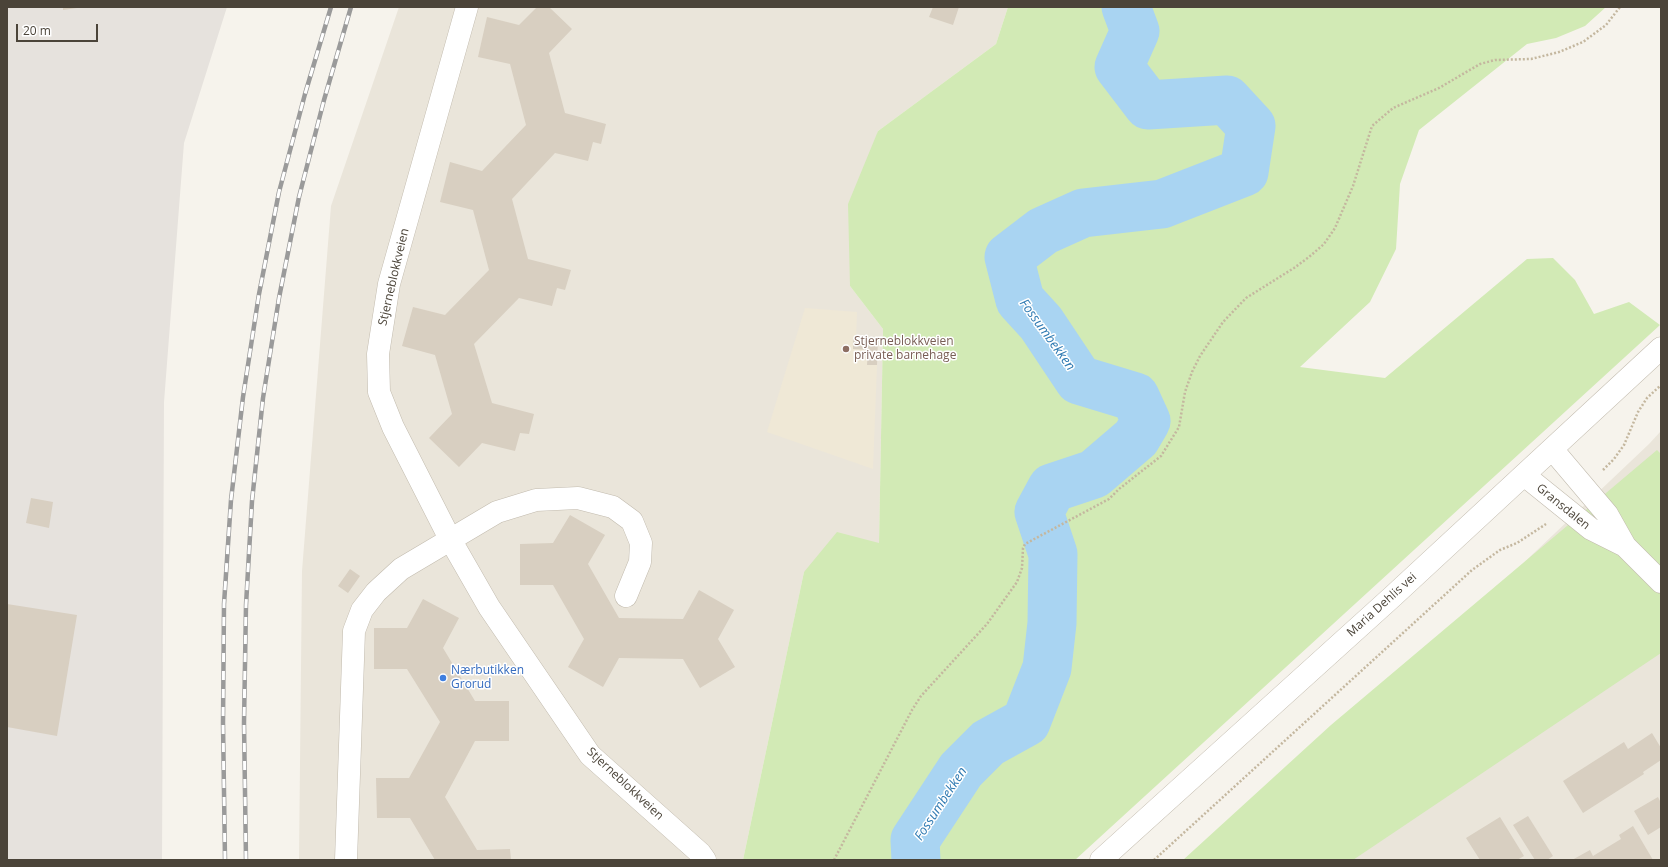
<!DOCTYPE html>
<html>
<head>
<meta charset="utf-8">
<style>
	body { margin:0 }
	#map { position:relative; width:1668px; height:867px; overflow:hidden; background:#f6f3ec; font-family:"Open Sans",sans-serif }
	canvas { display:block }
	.frame { position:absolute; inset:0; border:8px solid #4b4439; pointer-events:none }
	.scale { position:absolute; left:16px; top:24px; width:82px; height:18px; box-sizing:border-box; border:2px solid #4b4439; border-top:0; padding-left:5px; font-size:12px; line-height:14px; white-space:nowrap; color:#4b4439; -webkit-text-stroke:3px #fff; paint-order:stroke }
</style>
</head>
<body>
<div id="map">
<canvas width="1668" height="867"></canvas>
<div class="frame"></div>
<div class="scale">20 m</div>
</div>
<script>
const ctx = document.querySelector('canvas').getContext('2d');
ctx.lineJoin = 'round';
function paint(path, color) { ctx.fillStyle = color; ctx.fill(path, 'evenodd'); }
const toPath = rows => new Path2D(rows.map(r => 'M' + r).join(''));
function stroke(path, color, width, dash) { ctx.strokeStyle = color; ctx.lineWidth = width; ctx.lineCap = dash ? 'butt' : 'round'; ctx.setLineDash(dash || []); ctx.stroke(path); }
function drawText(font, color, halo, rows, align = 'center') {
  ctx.font = font + ' "Open Sans",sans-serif'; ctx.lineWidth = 3; ctx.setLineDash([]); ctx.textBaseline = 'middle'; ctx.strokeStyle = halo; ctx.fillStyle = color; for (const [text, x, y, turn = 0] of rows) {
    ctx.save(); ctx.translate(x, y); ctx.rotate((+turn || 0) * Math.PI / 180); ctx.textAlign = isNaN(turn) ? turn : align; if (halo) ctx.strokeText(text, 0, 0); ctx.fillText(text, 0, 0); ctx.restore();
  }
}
paint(toPath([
	[399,7,1008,7,996,44,878,131,850,286,883,329,879,544,804,572,743,860,299,860,302,571,331,206],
	[1661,431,1661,860,1210,860,1649,444]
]), '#eae5da');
paint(toPath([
	[7,7,227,7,184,143,164,402,162,860,7,860]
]), '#e6e2dd');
paint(toPath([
	[805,308,857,312,856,339,878,340,873,469,767,432]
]), '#efe8d6');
paint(toPath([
	[1008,7,1606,7,1585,26,1556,38,1527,44,1419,130,1400,184,1396,249,1370,302,1300,367,1385,378,1527,259,1553,258,1575,280,1594,314,1629,302,1660,325,1075,860,743,860,804,572,837,532,879,543,883,329,850,286,848,204,878,131,996,44],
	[1657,450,1661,454,1661,653,1353,860,1183,860,1331,725]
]), '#d2eab5');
stroke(toPath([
	[916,860,915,840,961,770,988,743,1026,722,1047,668,1052,623,1053,554,1039,512,1052,488,1094,474,1136,438,1146,421,1135,397,1079,380,1041,323,1020,300,1009,257,1043,231,1083,213,1162,204,1244,172,1251,126,1227,100,1148,105,1119,67,1135,31,1126,7]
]), '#a9d4f2', 49);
paint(toPath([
	[63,7,77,7,77,8,63,10],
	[537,7,549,7,572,29,549,53,565,113,606,124,601,144,593,142,588,161,555,153,512,199,528,259,571,270,565,290,557,288,552,306,519,298,474,344,492,403,534,414,529,434,520,433,515,451,482,443,459,467,429,438,452,414,435,355,402,346,413,307,445,315,489,270,473,210,440,202,450,162,482,171,526,125,510,64,478,57,487,17,519,25],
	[933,7,959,7,953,25,929,17],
	[853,339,878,340,877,365,867,365,868,350,853,349],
	[31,498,53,502,49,528,26,523],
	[570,515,605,535,588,564,619,618,683,619,699,590,734,610,718,639,735,667,700,688,683,659,619,658,603,687,568,667,584,639,553,585,520,585,520,544,553,543],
	[350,569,360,576,348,593,338,586],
	[423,599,459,618,443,648,475,701,509,701,509,741,475,741,445,797,477,850,510,849,511,860,435,860,410,818,377,818,376,778,409,778,440,722,407,669,374,669,374,628,407,628],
	[7,604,77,615,57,736,7,727],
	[1652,733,1661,748,1661,760,1643,772,1644,774,1583,813,1563,781,1624,742,1628,749],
	[1658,797,1661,803,1661,827,1648,835,1634,811],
	[1528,816,1553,856,1547,860,1535,860,1513,825],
	[1500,817,1524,856,1517,860,1480,860,1466,838],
	[1633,826,1653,860,1572,860,1590,850,1593,856,1621,839,1619,835]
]), '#d8cfc1');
const minor = toPath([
	[467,7,389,284,378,354,379,392,393,427,450,539,489,607,590,755,700,853,705,860],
	[1552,449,1607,514,1625,546,1661,582],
	[1524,475,1591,529,1625,546],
	[346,860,354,631,362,610,376,592,401,569,497,512,536,500,578,498,613,507,632,521,641,543,640,562,626,596],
	[1101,860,1392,597,1661,348]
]);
stroke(minor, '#c2bbae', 23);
stroke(toPath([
	[1603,470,1614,459,1624,445,1638,412,1647,398,1661,385],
	[834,860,912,710,921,696,987,624,1017,582,1022,568,1023,548,1025,544,1109,499,1119,489,1161,456,1179,427,1185,392,1192,372,1200,356,1223,322,1246,298,1294,268,1309,257,1324,244,1335,228,1353,186,1372,126,1393,108,1439,88,1480,64,1495,60,1531,59,1559,52,1583,42,1606,25,1620,7],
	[1154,860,1472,570,1500,550,1517,543,1546,524]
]), '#c4b79f', 2.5, [2, 2]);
stroke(minor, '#fff', 22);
const rail = toPath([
	[225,860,223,723,224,604,231,500,243,397,259,294,279,192,305,94,331,7],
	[246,860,244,723,246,605,252,501,263,398,279,298,299,197,324,100,351,7]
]);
stroke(rail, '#9a9a9a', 4.5);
stroke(rail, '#fff', 3, [9]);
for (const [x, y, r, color] of [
	[846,349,4,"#8d6e63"],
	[443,678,4,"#3f7fe0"]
]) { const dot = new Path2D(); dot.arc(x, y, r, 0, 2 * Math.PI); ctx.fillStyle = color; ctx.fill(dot); stroke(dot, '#fff', 1.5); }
drawText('12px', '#4b4439', '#fff', [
	["Stjerneblokkveien",394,277,-77],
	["Gransdalen",1563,507,39],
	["Maria Dehlis vei",1382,605,-42],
	["Stjerneblokkveien",625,784,43]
]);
drawText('12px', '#785e54', '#fff', [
	["Stjerneblokkveien",854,342],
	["private barnehage",854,356]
], 'left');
drawText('12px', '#366cbe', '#fff', [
	["Nærbutikken",451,671],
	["Grorud",451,685]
], 'left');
drawText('italic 13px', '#2e7ab2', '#fff', [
	["Fossumbekken",1047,335,54],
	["Fossumbekken",941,804,-57]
]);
</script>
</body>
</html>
